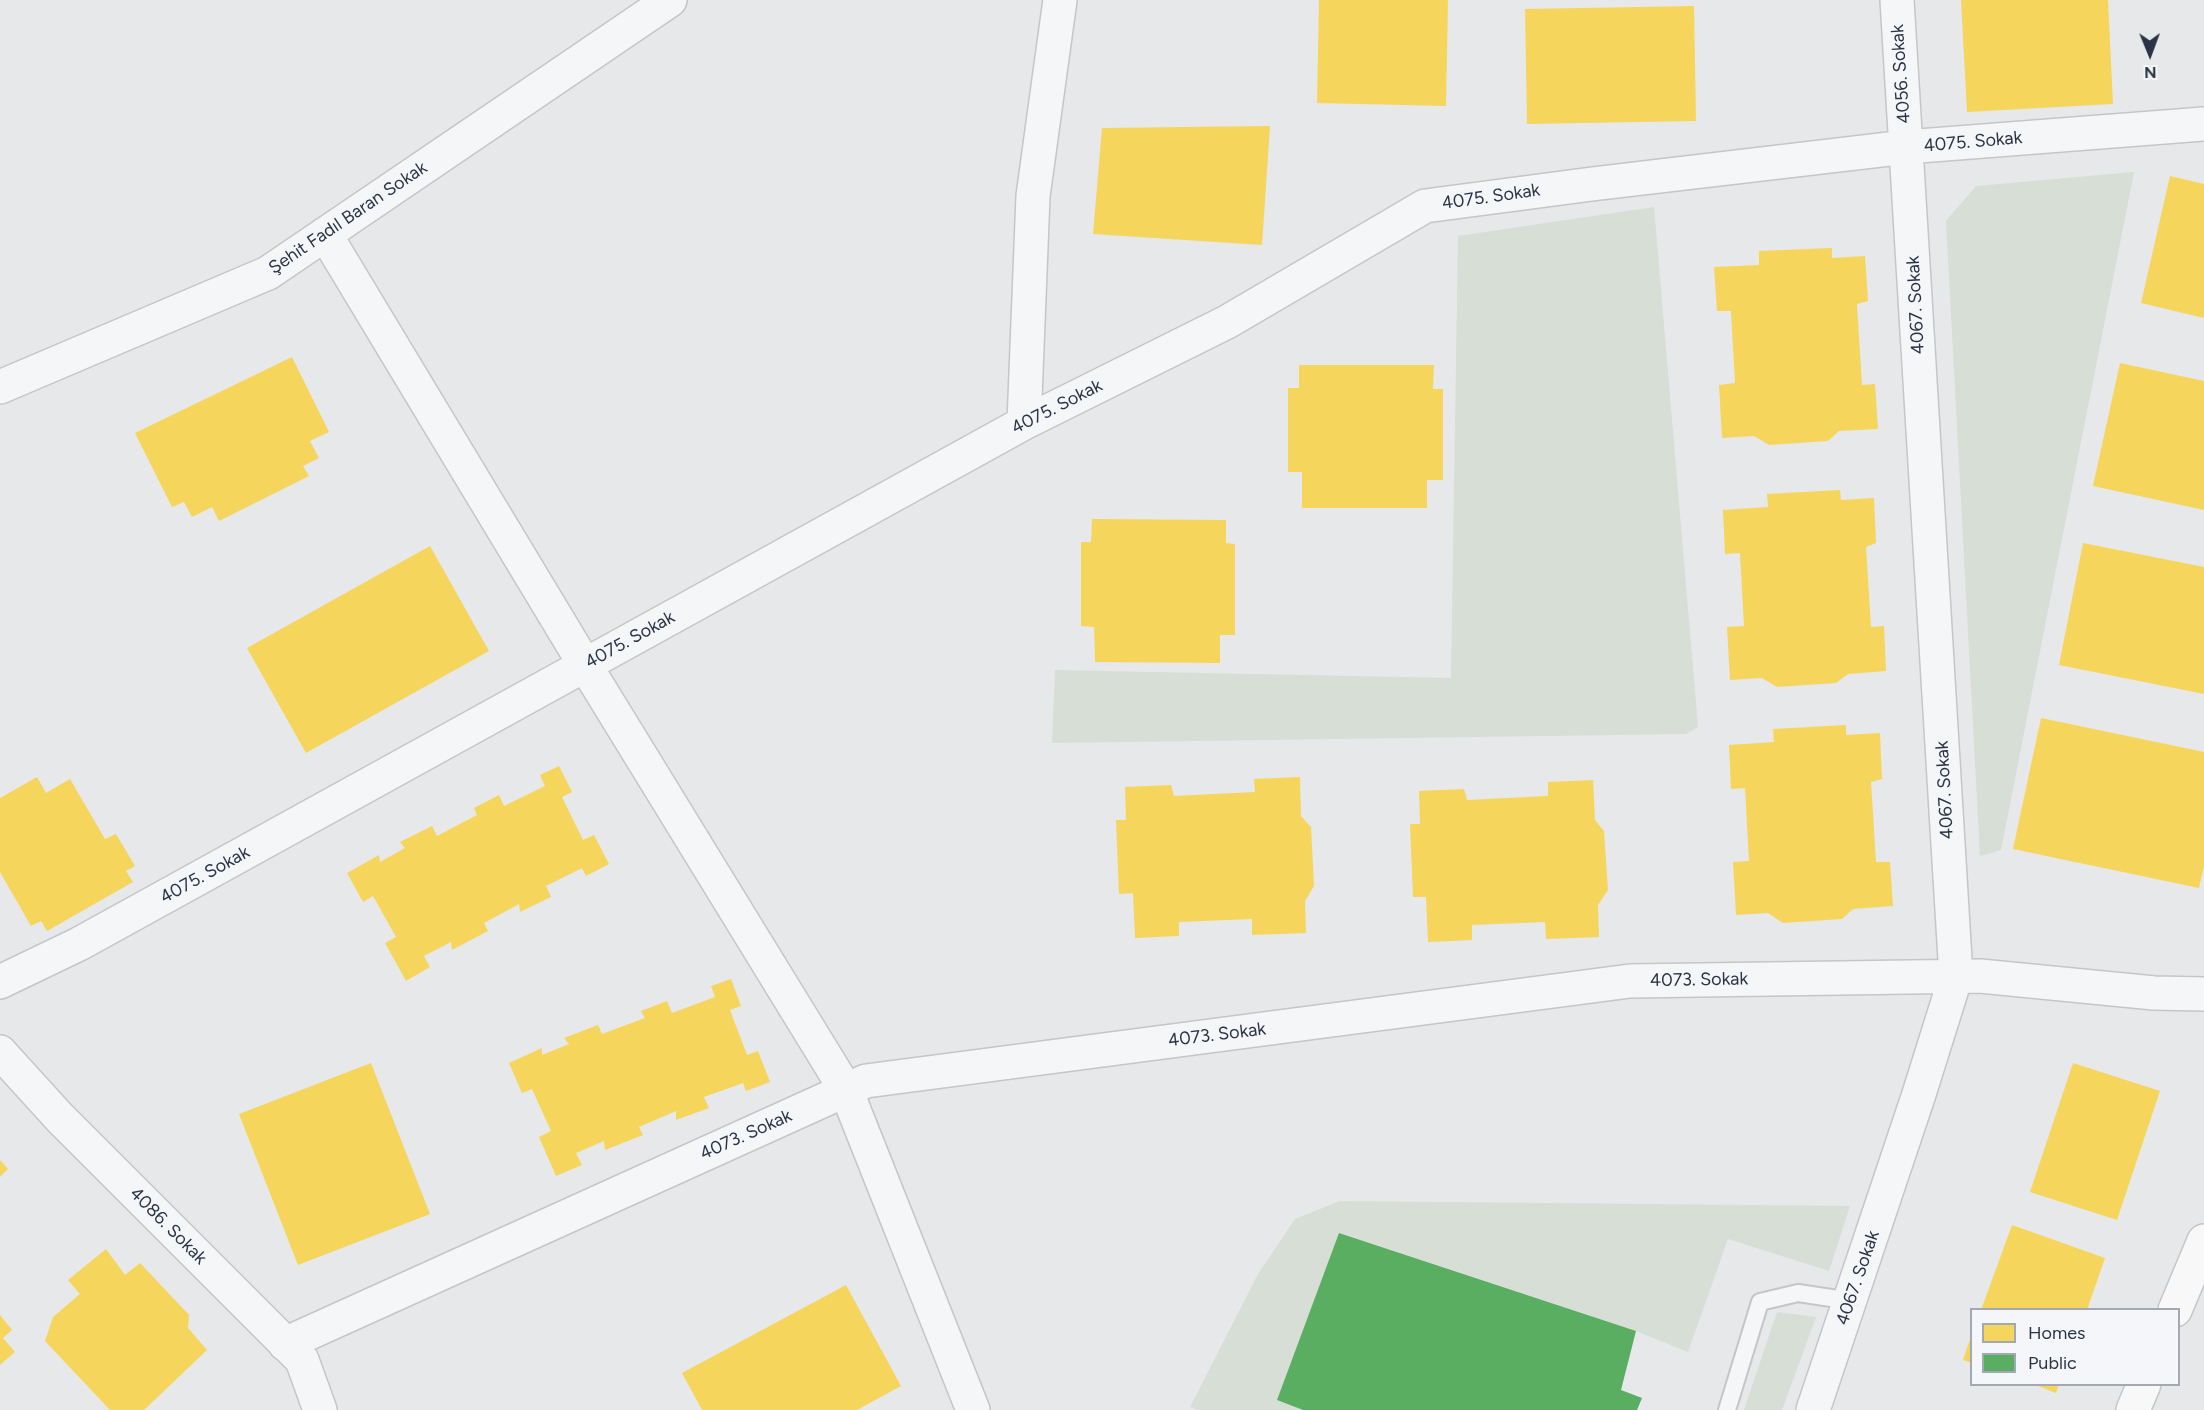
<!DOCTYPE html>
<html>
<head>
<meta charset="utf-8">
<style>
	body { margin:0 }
	#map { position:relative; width:2204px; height:1410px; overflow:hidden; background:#e6e8ea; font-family:Figtree,sans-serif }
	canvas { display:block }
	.legend { position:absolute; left:1970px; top:1308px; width:210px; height:78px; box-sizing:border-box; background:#f4f6f9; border:2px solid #a4a8b1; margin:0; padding:8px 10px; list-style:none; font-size:18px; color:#2b3445 }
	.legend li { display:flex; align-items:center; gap:12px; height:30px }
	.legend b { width:30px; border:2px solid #a4a8b1 }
	.north { position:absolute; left:2120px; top:24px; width:60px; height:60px; -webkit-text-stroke:4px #f4f6f9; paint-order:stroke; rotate:179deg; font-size:16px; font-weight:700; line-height:24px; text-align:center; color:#2b3445 }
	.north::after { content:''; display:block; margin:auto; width:21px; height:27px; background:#2b3445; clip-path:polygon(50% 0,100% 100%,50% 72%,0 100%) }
</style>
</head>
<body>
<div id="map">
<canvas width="2204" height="1410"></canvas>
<ul class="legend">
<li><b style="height:16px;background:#f6d55c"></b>Homes</li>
<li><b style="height:16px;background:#5aae61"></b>Public</li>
</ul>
<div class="north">N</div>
</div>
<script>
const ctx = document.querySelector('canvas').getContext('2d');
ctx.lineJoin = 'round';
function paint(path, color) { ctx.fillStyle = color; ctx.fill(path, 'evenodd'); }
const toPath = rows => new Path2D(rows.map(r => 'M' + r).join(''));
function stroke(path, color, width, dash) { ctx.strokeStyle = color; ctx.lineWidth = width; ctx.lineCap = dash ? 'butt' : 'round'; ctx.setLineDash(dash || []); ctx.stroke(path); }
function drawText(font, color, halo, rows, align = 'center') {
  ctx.font = font + ' Figtree,sans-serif'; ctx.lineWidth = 6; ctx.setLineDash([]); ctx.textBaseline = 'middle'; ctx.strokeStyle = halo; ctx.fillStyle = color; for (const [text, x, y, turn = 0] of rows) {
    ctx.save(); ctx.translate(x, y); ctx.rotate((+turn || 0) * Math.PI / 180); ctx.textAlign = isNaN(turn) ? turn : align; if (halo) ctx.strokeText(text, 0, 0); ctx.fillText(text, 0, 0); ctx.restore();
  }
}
paint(toPath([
	[2134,172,2001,850,1980,856,1946,221,1976,186],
	[1654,207,1698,727,1686,734,1052,743,1055,670,1451,678,1458,236],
	[1340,1201,1850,1206,1829,1271,1728,1239,1688,1352,1636,1331,1340,1233,1277,1400,1303,1410,1199,1410,1190,1407,1258,1274,1295,1219],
	[1777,1312,1816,1317,1782,1410,1744,1410]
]), '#d6ded6');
paint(toPath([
	[1319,0,1448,0,1446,106,1317,103],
	[1961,0,2108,0,2113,104,1967,112],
	[1694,6,1696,121,1527,124,1525,9],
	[1270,126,1262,245,1093,234,1102,128],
	[2170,176,2204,184,2204,318,2141,303],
	[1832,248,1832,258,1865,256,1868,301,1857,304,1862,385,1875,384,1878,429,1839,431,1828,441,1769,445,1754,436,1722,438,1719,385,1735,383,1731,311,1717,311,1714,267,1759,265,1759,251],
	[292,357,329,432,310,441,319,458,303,466,309,476,219,521,212,507,192,517,184,502,172,507,135,433],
	[2120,363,2204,381,2204,510,2093,486],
	[1299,365,1434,365,1433,389,1443,389,1443,480,1427,480,1427,508,1302,508,1302,472,1288,472,1288,388,1299,388],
	[1840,490,1841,500,1874,498,1876,543,1866,547,1871,627,1884,626,1886,671,1848,674,1836,683,1777,687,1762,678,1730,680,1727,627,1744,626,1740,553,1725,554,1723,510,1768,507,1767,494],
	[1092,519,1226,520,1226,543,1235,544,1235,635,1220,635,1220,663,1095,662,1094,627,1081,626,1081,542,1091,542],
	[2083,543,2204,567,2204,694,2059,665],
	[430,546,489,651,306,753,247,648],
	[2041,718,2204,752,2204,866,2199,888,2013,849],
	[1846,725,1846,735,1880,733,1882,779,1871,782,1876,862,1890,862,1893,906,1853,909,1842,919,1783,923,1768,913,1736,915,1733,862,1749,861,1745,788,1731,789,1729,745,1774,742,1773,729],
	[559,766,572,792,562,797,583,840,594,835,609,864,586,876,582,868,546,886,551,897,520,912,519,904,484,923,488,931,452,950,451,942,424,956,430,967,406,981,385,943,396,937,373,896,363,902,347,873,379,855,380,862,405,848,400,842,432,826,437,836,477,815,474,808,499,795,504,806,545,786,540,775],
	[37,777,46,793,70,779,105,839,116,834,135,866,126,871,133,882,47,931,41,921,31,926,0,872,0,798],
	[1300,777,1301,816,1311,827,1314,886,1305,901,1306,933,1252,935,1252,919,1179,922,1179,936,1135,938,1133,893,1119,894,1116,820,1126,820,1125,787,1171,785,1174,796,1255,792,1254,779],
	[1593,780,1595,820,1604,831,1608,890,1598,905,1599,937,1546,939,1545,922,1472,925,1472,940,1428,942,1426,897,1413,897,1410,824,1420,824,1419,791,1464,789,1467,800,1548,796,1548,782],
	[731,979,741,1006,730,1010,747,1055,758,1051,770,1082,746,1091,743,1083,704,1097,709,1108,676,1120,676,1111,639,1127,643,1135,605,1150,604,1141,576,1153,582,1165,556,1176,539,1137,551,1131,532,1089,522,1093,509,1063,542,1048,542,1055,569,1044,564,1038,598,1025,602,1034,645,1018,641,1011,667,1001,672,1013,715,997,711,986],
	[371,1063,430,1214,298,1265,239,1114],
	[2073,1063,2160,1091,2117,1220,2030,1192],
	[0,1160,8,1169,0,1177],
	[2012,1225,2105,1258,2087,1310,1981,1310],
	[106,1249,125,1275,140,1263,189,1315,188,1328,207,1350,144,1410,110,1410,45,1341,53,1317,80,1294,68,1280],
	[846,1285,901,1386,857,1410,702,1410,682,1373],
	[0,1315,12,1330,3,1338,15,1352,0,1365],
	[1971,1336,1972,1336,1972,1363,1963,1360],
	[2033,1384,2059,1384,2056,1393]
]), '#f6d55c');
paint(toPath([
	[1339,1233,1636,1331,1621,1390,1642,1398,1637,1410,1303,1410,1277,1400]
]), '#5aae61');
const lane = toPath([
	[1727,1410,1760,1302,1798,1293,1851,1301]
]);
const street = toPath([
	[325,234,585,665,846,1090,973,1410],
	[0,387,268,273,670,0],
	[1024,423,1033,196,1060,0],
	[0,982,79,944,1024,423,1227,322,1425,206,1592,184,1906,147,2204,124],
	[0,1052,60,1118,302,1360,320,1410],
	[285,1344,866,1081,1630,981,1980,976,2154,993,2204,994],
	[1813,1410,1919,1094,1956,976,1897,0]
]);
const secondary = toPath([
	[2175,1310,2204,1241],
	[2133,1410,2144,1384]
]);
stroke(lane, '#c4c6c8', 20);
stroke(street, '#c4c6c8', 36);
stroke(secondary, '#c4c6c8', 36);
stroke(lane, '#f5f6f7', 16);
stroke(street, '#f5f6f7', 33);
stroke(secondary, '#f8f8f8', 33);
drawText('18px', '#2b3445', '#f4f6f9', [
	["4056. Sokak",1901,74,-94],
	["4075. Sokak",1973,142,-5],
	["4075. Sokak",1491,197,-8],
	["Şehit Fadıl Baran Sokak",348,218,-34],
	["4067. Sokak",1916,305,-93],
	["4075. Sokak",1057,407,-27],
	["4075. Sokak",630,640,-29],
	["4067. Sokak",1945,790,-93],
	["4075. Sokak",205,875,-29],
	["4073. Sokak",1699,980,-1],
	["4073. Sokak",1217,1035,-7],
	["4073. Sokak",746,1135,-24],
	["4086. Sokak",168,1226,45],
	["4067. Sokak",1858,1278,-71]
]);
</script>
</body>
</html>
